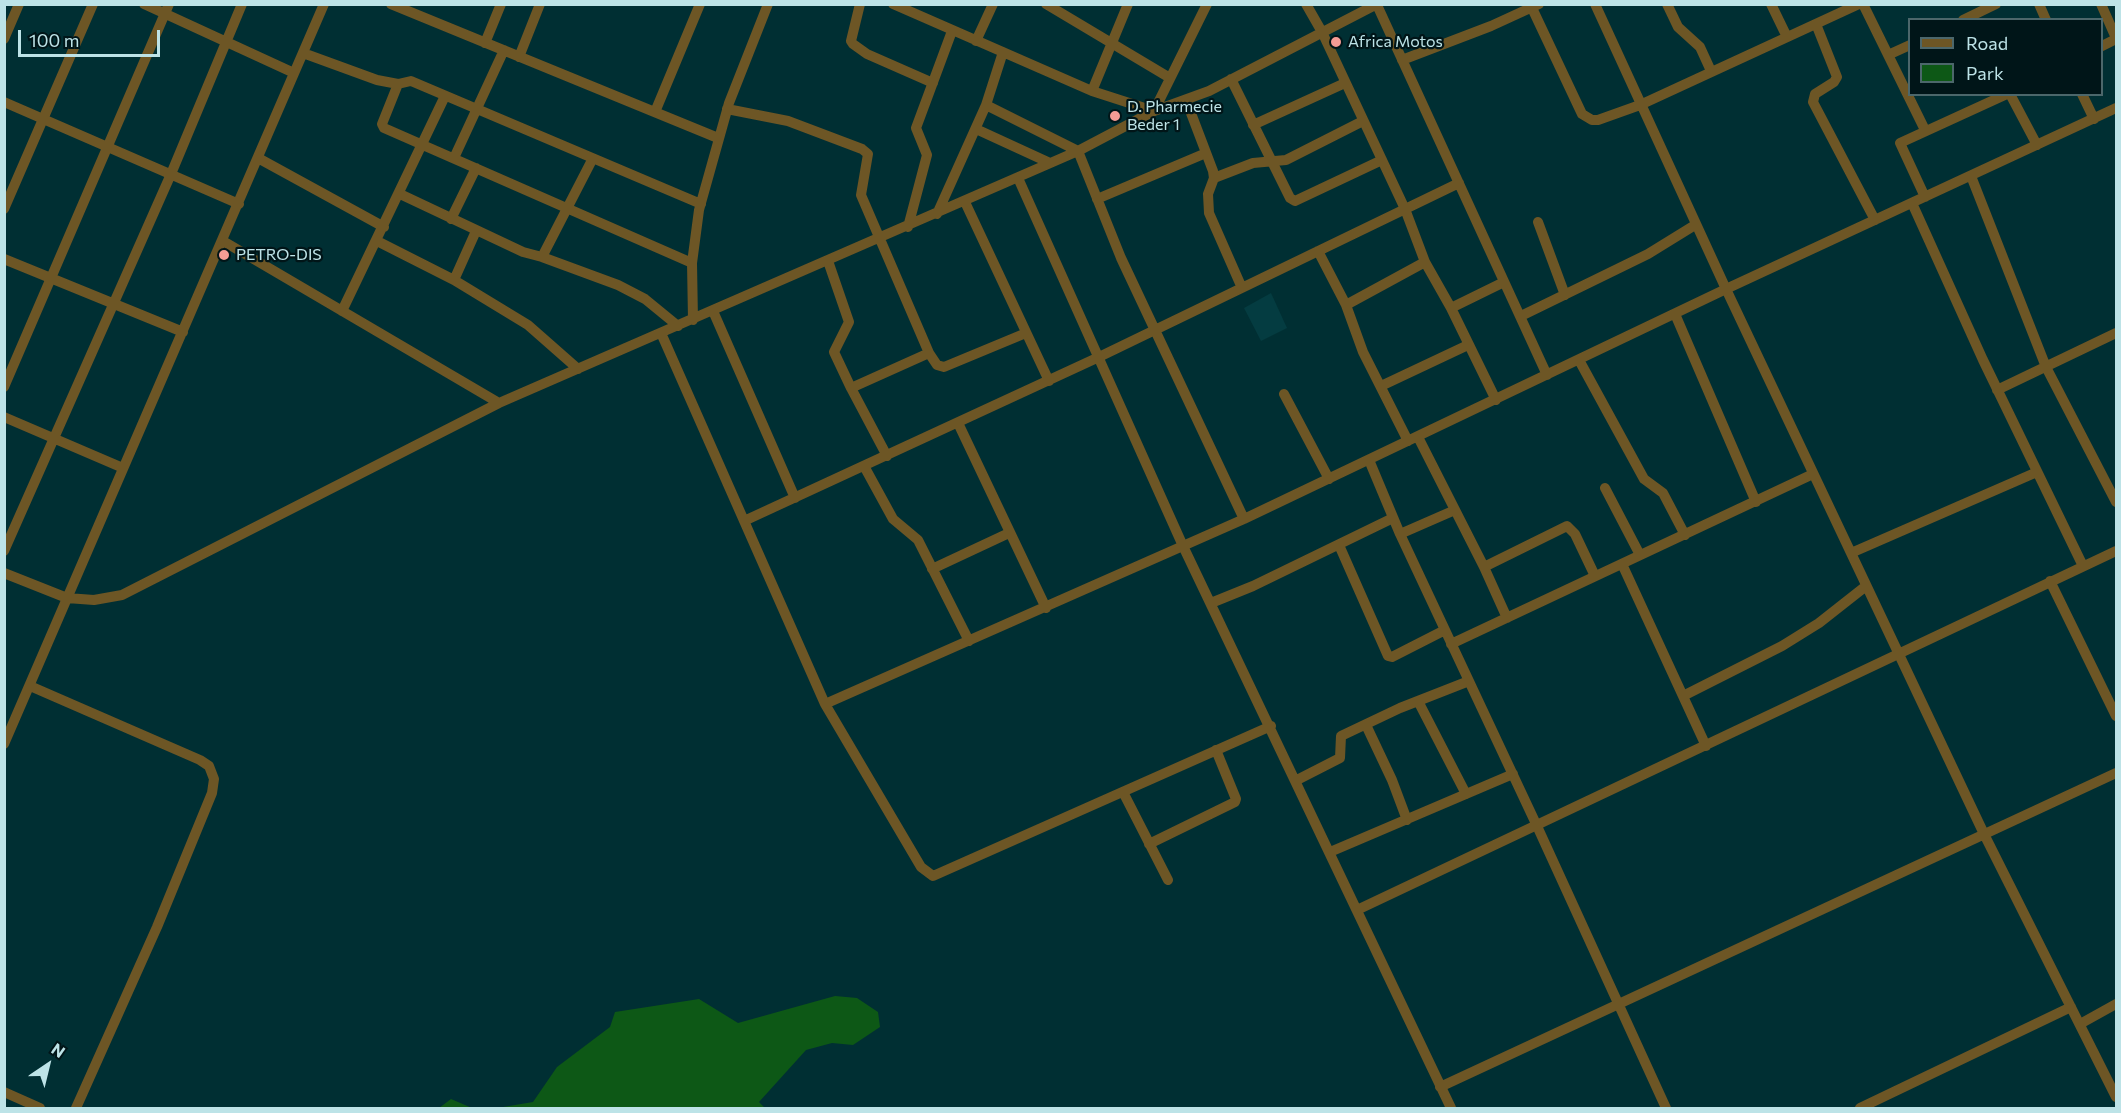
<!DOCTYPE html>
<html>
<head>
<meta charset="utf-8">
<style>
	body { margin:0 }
	#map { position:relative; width:2121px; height:1113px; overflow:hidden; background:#002f33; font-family:Commissioner,sans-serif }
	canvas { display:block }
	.frame { position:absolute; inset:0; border:6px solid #bde3e7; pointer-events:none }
	.legend { position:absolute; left:1908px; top:18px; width:195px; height:78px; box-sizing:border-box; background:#001518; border:2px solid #4c676b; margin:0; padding:8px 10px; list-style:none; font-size:18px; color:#bde3e7 }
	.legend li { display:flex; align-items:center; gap:12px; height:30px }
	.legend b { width:30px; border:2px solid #4c676b }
	.north { position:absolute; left:18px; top:1035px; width:60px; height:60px; -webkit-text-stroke:4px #001518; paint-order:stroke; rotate:35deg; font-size:16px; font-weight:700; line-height:24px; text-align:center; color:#bde3e7 }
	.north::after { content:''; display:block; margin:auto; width:21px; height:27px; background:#bde3e7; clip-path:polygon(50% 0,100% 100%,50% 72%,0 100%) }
	.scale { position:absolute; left:18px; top:30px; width:142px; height:27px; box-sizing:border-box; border:3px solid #bde3e7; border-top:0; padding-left:8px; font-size:18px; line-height:21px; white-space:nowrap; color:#bde3e7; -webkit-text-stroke:4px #001518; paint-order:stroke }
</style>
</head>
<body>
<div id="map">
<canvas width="2121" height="1113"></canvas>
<div class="frame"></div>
<ul class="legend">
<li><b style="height:8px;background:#6d5625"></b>Road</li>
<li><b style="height:16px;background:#0d5816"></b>Park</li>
</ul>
<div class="north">N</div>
<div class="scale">100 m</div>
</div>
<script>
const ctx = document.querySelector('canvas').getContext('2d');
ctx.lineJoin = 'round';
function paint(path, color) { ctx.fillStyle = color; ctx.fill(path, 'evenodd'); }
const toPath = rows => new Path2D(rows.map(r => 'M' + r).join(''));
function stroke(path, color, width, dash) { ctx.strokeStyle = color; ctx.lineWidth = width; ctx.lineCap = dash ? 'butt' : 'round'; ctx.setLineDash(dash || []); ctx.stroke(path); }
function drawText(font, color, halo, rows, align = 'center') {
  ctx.font = font + ' Commissioner,sans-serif'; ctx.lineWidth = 4.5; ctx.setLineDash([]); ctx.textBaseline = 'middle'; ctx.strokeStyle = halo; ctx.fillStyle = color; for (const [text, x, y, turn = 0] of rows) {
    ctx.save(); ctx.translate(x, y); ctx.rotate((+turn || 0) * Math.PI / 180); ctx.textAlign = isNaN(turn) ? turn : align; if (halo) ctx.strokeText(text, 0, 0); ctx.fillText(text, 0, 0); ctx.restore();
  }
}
paint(toPath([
	[1271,293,1287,328,1261,341,1244,308]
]), '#043c41');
paint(toPath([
	[835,996,857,998,878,1012,880,1027,853,1045,832,1043,806,1050,759,1102,765,1108,497,1108,533,1102,557,1067,610,1027,615,1012,699,999,738,1023],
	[451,1099,472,1108,439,1108]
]), '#0d5816');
stroke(toPath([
	[144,4,294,73],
	[391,4,718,138],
	[860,4,851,41,853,44,867,54,933,83],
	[893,4,1092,91,1154,111,1209,91,1377,4],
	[1046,4,1170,78],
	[1306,4,1322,32,1405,209,1425,262,1451,308,1496,400],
	[1595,4,1726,289,1985,836,2116,1097],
	[1667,4,1678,27,1700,47,1711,71],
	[1771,4,1787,37],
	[1863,4,1925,130],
	[2039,4,2046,20],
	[2101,4,2116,38],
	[1377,5,1547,375],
	[1532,8,1582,114,1592,120,1598,120,1640,105,1859,4],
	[1963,20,1996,4],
	[1816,24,1837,77,1834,82,1815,94,1813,102,1875,220],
	[4,39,19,4],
	[976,41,993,4],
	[485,43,501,4],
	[2102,46,2116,39],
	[303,53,377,80,398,84,411,81,701,204],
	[1888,55,1910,45],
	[519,57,540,4],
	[1402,60,1491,26,1539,4],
	[1231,79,1290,198,1295,201,1382,160],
	[398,84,382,124,384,128,692,263],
	[1092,91,1128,4],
	[2010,94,2037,145],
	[2082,94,2094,119],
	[1186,100,1213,171,1214,178,1208,194,1209,213,1242,288],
	[4,102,239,204],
	[986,105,1078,151,1121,258,1244,519],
	[727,109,788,121,862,149,868,154,861,195,929,353,937,365,944,367,1026,333],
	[655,112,700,4],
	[1253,125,1345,83],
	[976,129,1050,163],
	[258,158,384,227],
	[454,158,504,50],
	[1971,176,2046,367,2116,502],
	[1018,178,1183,546,1451,1108],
	[1214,178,1253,163,1286,160,1363,121],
	[400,194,523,252,542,257,592,160],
	[1925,197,1900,143,2007,94],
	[1097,199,1206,153],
	[965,202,1049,381],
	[1912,203,1983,360,2083,566],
	[4,209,93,4],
	[937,214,986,105,1003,52],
	[451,219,476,168],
	[1538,222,1565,295],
	[908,227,927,155,916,128,952,31],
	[223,241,499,403],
	[377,241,454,280,528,325,578,369],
	[1318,251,1346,305,1363,352,1408,441],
	[542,257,618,285,645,299,678,326],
	[4,259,183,332],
	[828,261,849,322,834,352,851,388],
	[454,280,476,231],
	[1346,305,1425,262],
	[1451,308,1504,282],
	[342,311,445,96],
	[713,311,795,498],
	[1675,314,1756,502],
	[1521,316,1648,254,1695,225],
	[693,320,692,263,699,210,729,103,768,4],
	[661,333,825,704,1244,519,1726,289,2116,108],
	[1579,360,1644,479,1663,493,1685,535],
	[1381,386,1468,345],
	[4,387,169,4],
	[1997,390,2116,333],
	[1284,394,1329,479],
	[4,417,123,468],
	[958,423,1046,608],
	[1418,437,1484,567,1507,618],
	[887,456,851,388,929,353],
	[1369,460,1400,534,1537,826,1666,1108],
	[864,466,893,519,918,540,969,641],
	[1605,488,1640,555],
	[744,521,1099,357,1459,183],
	[1400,534,1455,510],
	[1339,545,1388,656,1392,657,1445,630],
	[4,551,171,174,242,4],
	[1851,553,2037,472],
	[1622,564,1706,746],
	[1484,567,1567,526,1575,534,1595,576],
	[932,569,1009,533],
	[4,573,67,598,94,600,122,595,499,403,1078,151,1154,111,1207,4],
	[2050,581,2116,716],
	[1211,603,1253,586,1393,518],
	[1451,644,1813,474],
	[30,686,200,760,209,766,214,779,212,793,157,927,76,1108],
	[1683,696,1782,646,1819,623,1866,586],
	[1418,701,1466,794],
	[825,704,921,867,933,876,1271,726],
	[1366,725,1392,780,1407,820],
	[4,744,324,4],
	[1295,781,1340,758,1341,736,1400,708,1469,681],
	[1123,792,1168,880],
	[1149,844,1235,802,1236,799,1216,750],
	[1330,852,1513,774],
	[1357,910,2116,551],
	[2080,1024,2116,1004],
	[1440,1087,2116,773],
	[4,1092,40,1108],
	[1860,1108,2071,1007]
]), '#6d5625', 10);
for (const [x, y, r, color] of [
	[1336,42,6,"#f59c95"],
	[1115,116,6,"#f59c95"],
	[224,255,6,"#f59c95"]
]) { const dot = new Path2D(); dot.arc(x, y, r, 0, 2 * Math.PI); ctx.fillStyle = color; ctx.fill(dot); stroke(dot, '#001518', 2); }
drawText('16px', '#bde3e7', '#001518', [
	["Africa Motos",1348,42],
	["D. Pharmecie",1127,107],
	["Beder 1",1127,125],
	["PETRO-DIS",236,255]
], 'left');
</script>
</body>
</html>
